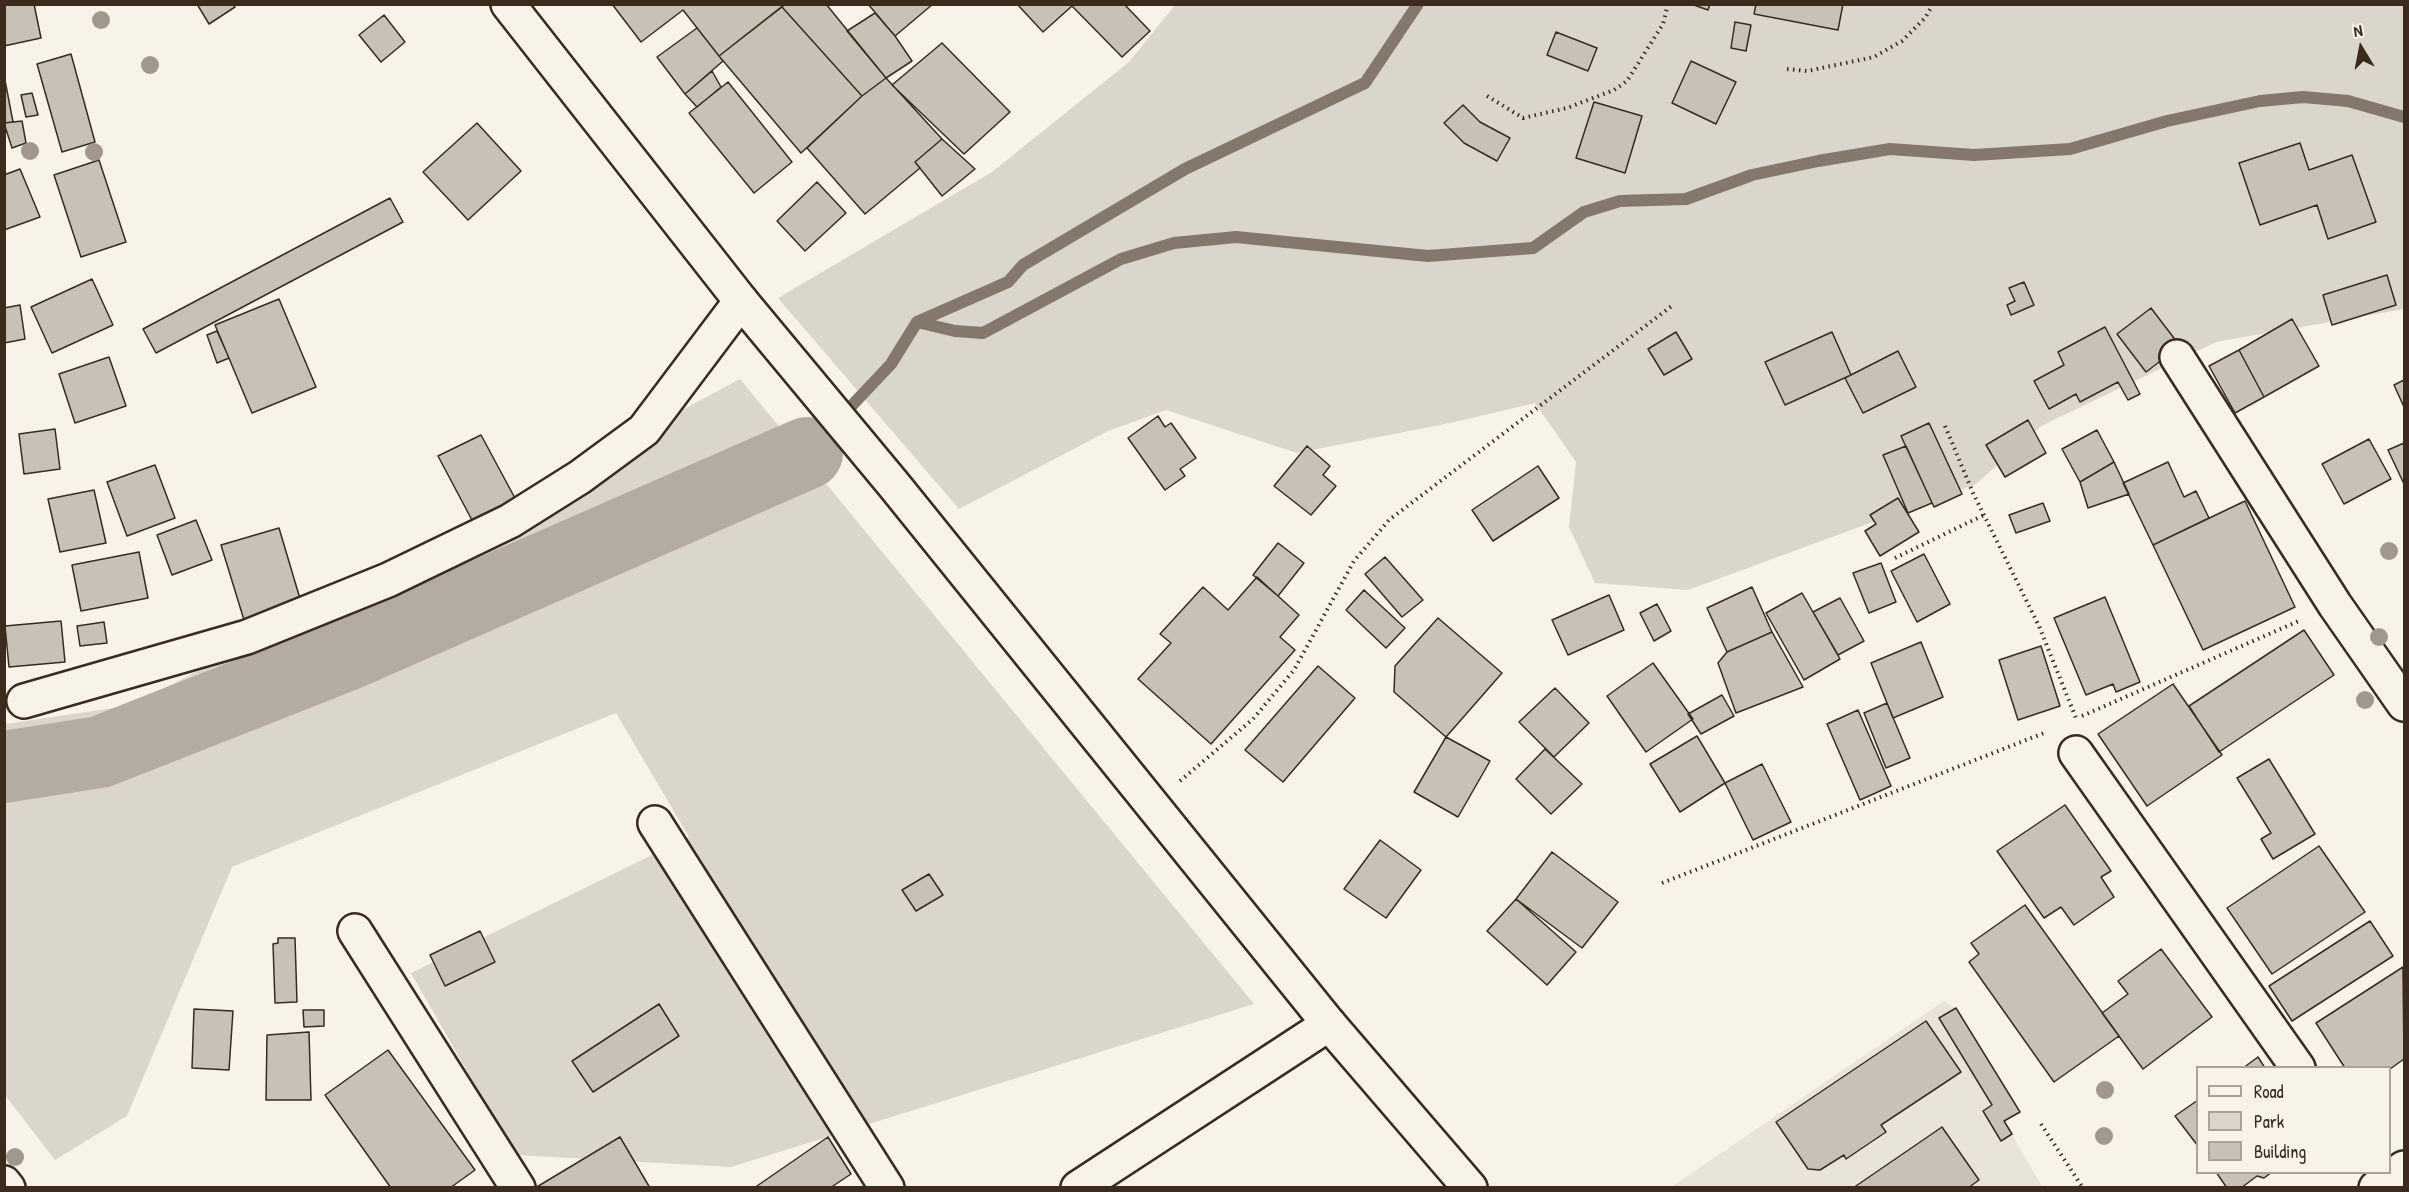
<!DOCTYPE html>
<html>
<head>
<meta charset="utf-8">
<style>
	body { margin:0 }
	#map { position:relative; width:2409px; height:1192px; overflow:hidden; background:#f7f3e8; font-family:"Patrick Hand",sans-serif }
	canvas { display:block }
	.frame { position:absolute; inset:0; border:6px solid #3b2a1e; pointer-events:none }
	.legend { position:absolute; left:2196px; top:1066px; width:195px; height:108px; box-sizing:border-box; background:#f7f3e8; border:2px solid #aca397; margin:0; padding:8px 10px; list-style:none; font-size:18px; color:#3b2a1e }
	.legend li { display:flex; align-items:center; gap:12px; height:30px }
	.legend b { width:30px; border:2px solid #aca397 }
	.north { position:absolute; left:2331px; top:18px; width:60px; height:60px; -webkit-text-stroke:4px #f7f3e8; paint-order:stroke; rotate:350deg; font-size:16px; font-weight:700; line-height:24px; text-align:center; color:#3b2a1e }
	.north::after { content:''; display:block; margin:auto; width:21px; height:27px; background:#3b2a1e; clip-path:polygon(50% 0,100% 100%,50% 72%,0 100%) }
</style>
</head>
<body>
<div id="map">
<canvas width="2409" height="1192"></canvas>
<div class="frame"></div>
<ul class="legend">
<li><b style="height:8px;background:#f7f3e8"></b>Road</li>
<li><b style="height:16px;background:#dbd6cb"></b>Park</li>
<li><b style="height:16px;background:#c8c1b6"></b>Building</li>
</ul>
<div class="north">N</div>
</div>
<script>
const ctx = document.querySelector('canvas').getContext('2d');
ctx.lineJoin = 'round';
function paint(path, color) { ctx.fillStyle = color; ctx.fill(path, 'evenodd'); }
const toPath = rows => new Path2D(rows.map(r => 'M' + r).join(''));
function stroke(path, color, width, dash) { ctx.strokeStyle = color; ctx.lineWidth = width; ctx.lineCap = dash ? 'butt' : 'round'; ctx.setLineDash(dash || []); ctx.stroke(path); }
paint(toPath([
	[1944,1001,1956,1008,2020,1112,2004,1121,2043,1188,1670,1188]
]), '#e9e4d9');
paint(toPath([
	[1175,5,2404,5,2404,309,2216,342,2041,426,1976,484,1688,590,1595,583,1569,527,1576,462,1535,403,1455,422,1297,453,1166,410,1108,431,959,509,778,298,992,172,1129,62],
	[740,379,1254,1004,731,1167,515,1155,411,973,689,837,616,713,232,867,127,1116,55,1160,5,1095,5,724,134,705]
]), '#dbd6cb');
stroke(toPath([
	[917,322,955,331,983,333,1121,259,1174,243,1236,237,1428,256,1533,248,1584,212,1620,201,1686,199,1752,175,1818,161,1890,149,1974,155,2070,149,2167,121,2260,101,2303,97,2348,101,2404,117],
	[807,453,891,364,917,322,1008,282,1023,265,1185,169,1365,83,1418,4]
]), '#84786c', 12);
stroke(toPath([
	[4,767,100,752,346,655,807,453]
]), '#b4aca0', 72);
const building = toPath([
	[4,4,34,4,41,38,4,46,4,4],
	[197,4,233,4,235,7,209,24,197,4],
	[612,4,785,4,719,56,683,10,641,42,612,4],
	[785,4,826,4,886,78,862,96,782,7,785,4],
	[868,4,933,4,895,36,868,4],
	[1017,4,1071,4,1072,6,1043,32,1017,4],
	[1074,4,1124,4,1150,31,1122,57,1072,6,1074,4],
	[1691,4,1710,4,1708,10,1691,4],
	[1756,4,1843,4,1838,30,1754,14,1756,4],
	[782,7,862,96,801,153,719,56,782,7],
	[875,13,895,36,912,61,886,78,847,31,875,13],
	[384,15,405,42,381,62,359,35,384,15],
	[1735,22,1751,25,1746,51,1731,48,1735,22],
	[697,28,723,61,685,94,657,57,697,28],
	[1556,32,1597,48,1588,71,1547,55,1556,32],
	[942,43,1010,112,964,154,892,85,942,43],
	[71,54,95,142,62,152,37,64,71,54],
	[1691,61,1736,82,1716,124,1672,103,1691,61],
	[712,71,721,87,697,107,685,94,712,71],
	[4,75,13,122,4,123,4,75],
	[886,78,942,139,915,162,920,168,865,214,807,148,862,96,886,78],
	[728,82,792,162,754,193,689,113,728,82],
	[32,93,38,115,26,117,21,95,32,93],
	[1594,102,1642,116,1625,173,1576,158,1594,102],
	[1463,105,1480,122,1510,138,1497,161,1464,143,1444,123,1463,105],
	[22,121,26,143,12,148,4,123,22,121],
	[477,123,521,171,468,220,423,172,477,123],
	[942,139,975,169,942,196,915,162,942,139],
	[2300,143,2309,170,2352,155,2376,222,2328,239,2317,205,2260,225,2239,163,2300,143],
	[99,160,126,242,81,257,54,175,99,160],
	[20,169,40,217,4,230,4,175,20,169],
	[817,182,846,213,805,251,777,221,817,182],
	[390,198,403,222,156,353,143,329,390,198],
	[2387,275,2396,305,2332,325,2323,295,2387,275],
	[92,279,113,325,52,353,31,307,92,279],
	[2024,282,2034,305,2011,315,2007,305,2015,301,2009,288,2024,282],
	[279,299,316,387,252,413,215,325,279,299],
	[20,305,25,339,4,343,4,308,20,305],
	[2151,308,2180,346,2146,372,2117,334,2151,308],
	[2292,319,2319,366,2264,397,2239,350,2292,319],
	[2105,327,2140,394,2128,400,2118,382,2080,402,2076,394,2049,409,2034,381,2064,365,2058,352,2105,327],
	[217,331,229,358,217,363,207,335,217,331],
	[1676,332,1692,359,1664,375,1648,349,1676,332],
	[1832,332,1851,375,1785,405,1765,362,1832,332],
	[2239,350,2264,397,2235,413,2209,366,2239,350],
	[1898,351,1916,387,1863,413,1845,378,1898,351],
	[109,357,126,406,75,423,59,374,109,357],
	[2404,380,2404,407,2394,385,2404,380],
	[1158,416,1165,427,1171,423,1196,458,1180,469,1185,476,1165,490,1128,438,1158,416],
	[2028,420,2046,453,2005,477,1986,445,2028,420],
	[1929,423,1962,494,1934,507,1901,436,1929,423],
	[55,429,60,469,24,474,19,434,55,429],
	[2097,430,2114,462,2080,482,2062,449,2097,430],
	[481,435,516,500,473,522,438,456,481,435],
	[2369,439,2391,479,2344,504,2322,464,2369,439],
	[2404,443,2404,484,2388,450,2404,443],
	[1307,446,1330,466,1323,475,1336,486,1311,515,1274,486,1307,446],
	[1906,446,1932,503,1908,513,1883,455,1906,446],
	[2114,462,2129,494,2088,508,2080,482,2114,462],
	[2168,462,2184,497,2196,491,2209,518,2153,545,2123,483,2168,462],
	[155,465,175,518,127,536,107,482,155,465],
	[1538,466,1559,498,1493,541,1472,510,1538,466],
	[94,490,106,543,60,552,48,499,94,490],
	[1898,498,1919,532,1880,556,1865,531,1876,524,1870,515,1898,498],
	[2245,501,2295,607,2203,650,2153,545,2245,501],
	[2043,503,2050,521,2016,533,2009,515,2043,503],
	[196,520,212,560,172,575,157,535,196,520],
	[279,528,301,602,244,620,221,545,279,528],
	[1278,543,1304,563,1278,596,1253,575,1278,543],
	[139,552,148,598,81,611,72,565,139,552],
	[1924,554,1950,604,1917,622,1891,571,1924,554],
	[1385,557,1423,600,1402,617,1365,574,1385,557],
	[1881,563,1896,602,1869,613,1853,573,1881,563],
	[1257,577,1299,615,1280,637,1295,650,1211,744,1138,679,1171,643,1160,634,1203,587,1228,610,1257,577],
	[1752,587,1772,632,1727,652,1707,608,1752,587],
	[1364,590,1405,628,1386,648,1346,610,1364,590],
	[1802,593,1840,659,1804,680,1766,613,1802,593],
	[1609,595,1624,630,1568,655,1552,620,1609,595],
	[2105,597,2140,682,2116,692,2113,684,2086,695,2054,618,2105,597],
	[1840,598,1864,641,1838,655,1813,612,1840,598],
	[1657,604,1671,631,1654,641,1640,613,1657,604],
	[1438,618,1502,673,1446,737,1394,692,1395,666,1438,618],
	[61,621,65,662,9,667,5,626,61,621],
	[104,622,107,643,80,646,77,626,104,622],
	[2304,630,2334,675,2219,752,2189,706,2304,630],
	[1772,632,1803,687,1736,713,1718,663,1727,652,1772,632],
	[1921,642,1943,697,1893,718,1871,663,1921,642],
	[2041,646,2060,706,2018,720,1999,660,2041,646],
	[1653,663,1693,719,1646,752,1607,696,1653,663],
	[1318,666,1355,698,1283,782,1245,750,1318,666],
	[2173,684,2222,755,2147,806,2098,734,2173,684],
	[1555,688,1589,723,1554,757,1519,722,1555,688],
	[1722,695,1734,716,1701,734,1688,714,1722,695],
	[1887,703,1910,758,1886,768,1864,713,1887,703],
	[1858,710,1891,786,1860,800,1827,724,1858,710],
	[1697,736,1725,783,1680,812,1650,764,1697,736],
	[1446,737,1490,761,1458,817,1414,792,1446,737],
	[1545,749,1582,784,1551,814,1516,779,1545,749],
	[2269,759,2315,834,2273,859,2261,839,2271,833,2237,778,2269,759],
	[1762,764,1791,822,1753,840,1725,783,1762,764],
	[2065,805,2111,871,2101,877,2114,897,2074,925,2061,907,2044,918,1997,851,2065,805],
	[1380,840,1421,870,1386,918,1344,889,1380,840],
	[2319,846,2365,912,2272,974,2227,908,2319,846],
	[1552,852,1618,902,1582,948,1516,899,1552,852],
	[929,874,943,895,916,911,902,890,929,874],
	[1516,899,1576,952,1547,985,1487,931,1516,899],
	[2025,905,2119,1036,2054,1082,1969,962,1979,954,1971,943,2025,905],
	[2370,921,2393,956,2292,1021,2269,986,2370,921],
	[480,931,495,962,445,986,430,955,480,931],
	[278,938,295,938,297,1002,275,1003,273,944,278,943,278,938],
	[2161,949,2212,1017,2143,1069,2102,1013,2128,994,2118,981,2161,949],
	[2403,967,2404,1059,2390,1069,2345,1068,2316,1023,2403,967],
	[659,1004,679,1036,593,1092,572,1061,659,1004],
	[1956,1008,2020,1112,2004,1121,2012,1134,2001,1141,1983,1111,1992,1105,1939,1018,1956,1008],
	[194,1009,233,1011,229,1070,192,1068,194,1009],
	[303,1010,324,1010,324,1026,304,1027,303,1010],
	[1926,1021,1961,1072,1881,1125,1886,1132,1846,1159,1844,1155,1820,1170,1808,1169,1776,1122,1926,1021],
	[309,1032,311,1100,266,1100,267,1035,309,1032],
	[388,1050,475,1170,450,1188,391,1188,325,1095,388,1050],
	[2258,1057,2265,1068,2243,1068,2258,1057],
	[2198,1100,2198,1146,2175,1116,2198,1100],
	[1942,1127,1979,1180,1968,1188,1853,1188,1942,1127],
	[620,1137,650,1188,535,1188,620,1137],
	[828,1137,851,1174,830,1188,754,1188,828,1137],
	[2216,1172,2272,1172,2264,1178,2257,1176,2241,1188,2227,1188,2216,1172]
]);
paint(building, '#c8c1b6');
stroke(building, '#3b2a1e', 1.5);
const minor = toPath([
	[2177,357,2335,605,2404,704],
	[24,701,247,637,388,580,510,521,580,477,644,430,741,301],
	[2076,753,2298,1068],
	[655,823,887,1188],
	[355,931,518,1188],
	[4,1183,8,1188],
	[1078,1188,1329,1024],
	[2376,1188,2404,1168]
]);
const primary = toPath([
	[508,4,741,301,894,485,1329,1024,1470,1188]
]);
stroke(minor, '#3b2a1e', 38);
stroke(primary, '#3b2a1e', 38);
stroke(toPath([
	[1787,69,1807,71,1874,57,1902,41,1925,18,1933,4],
	[1487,96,1523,118,1567,108,1614,90,1627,81,1663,24,1668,4],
	[1945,426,1973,493,2039,626,2076,718],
	[1895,558,1984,515],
	[2082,716,2301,620],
	[1180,781,1253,719,1294,670,1354,561,1389,520,1673,305],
	[1662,883,2044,733],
	[2041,1124,2083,1188]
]), '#3b2a1e', 4, [1.5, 4.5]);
stroke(minor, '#f7f3e8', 33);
stroke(primary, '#f7f3e8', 33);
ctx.fillStyle = '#a1978c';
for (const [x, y] of [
	[101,20],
	[150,65],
	[30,151],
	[94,152],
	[2389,551],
	[2379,637],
	[2365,700],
	[2105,1090],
	[2104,1136],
	[15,1157]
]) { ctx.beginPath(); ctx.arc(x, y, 9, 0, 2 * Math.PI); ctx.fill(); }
</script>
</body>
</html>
